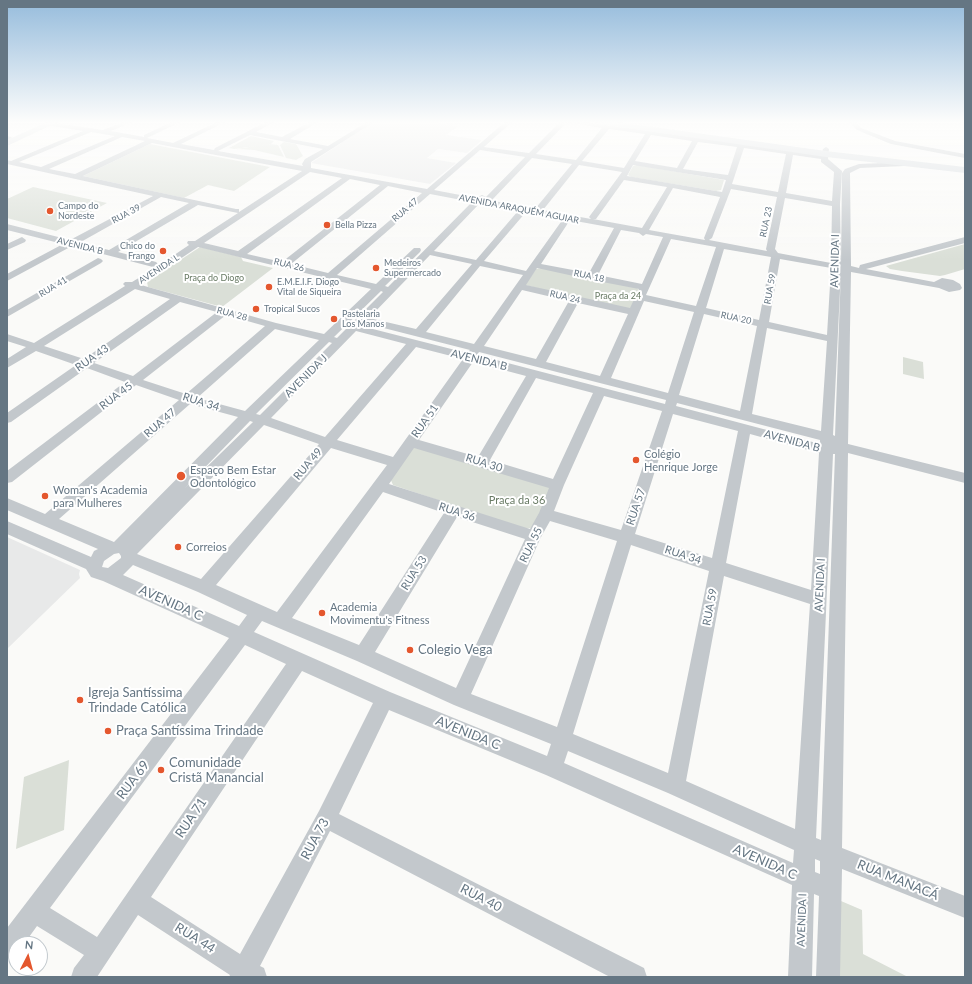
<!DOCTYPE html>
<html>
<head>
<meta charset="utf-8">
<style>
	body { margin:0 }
	#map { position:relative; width:972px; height:984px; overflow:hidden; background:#fafaf8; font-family:Lato,sans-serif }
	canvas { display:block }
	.frame { position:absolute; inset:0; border:8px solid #657683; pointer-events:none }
	.north { position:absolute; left:8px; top:936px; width:40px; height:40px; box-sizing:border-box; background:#fff; border:1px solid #c1c8cd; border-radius:50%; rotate:6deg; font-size:11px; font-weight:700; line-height:16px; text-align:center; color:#657683 }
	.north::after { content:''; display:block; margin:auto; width:14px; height:18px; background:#e4572e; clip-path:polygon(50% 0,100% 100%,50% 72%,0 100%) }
</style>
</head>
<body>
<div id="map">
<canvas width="972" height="984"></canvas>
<div class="frame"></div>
<div class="north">N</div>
</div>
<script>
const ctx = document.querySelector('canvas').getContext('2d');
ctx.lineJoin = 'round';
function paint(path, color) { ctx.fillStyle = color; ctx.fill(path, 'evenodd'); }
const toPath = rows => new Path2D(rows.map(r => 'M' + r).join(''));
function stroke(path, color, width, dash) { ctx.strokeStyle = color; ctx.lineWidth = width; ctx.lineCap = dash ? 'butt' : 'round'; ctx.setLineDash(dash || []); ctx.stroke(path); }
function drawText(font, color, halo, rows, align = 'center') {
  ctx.font = font + ' Lato,sans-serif'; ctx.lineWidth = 4; ctx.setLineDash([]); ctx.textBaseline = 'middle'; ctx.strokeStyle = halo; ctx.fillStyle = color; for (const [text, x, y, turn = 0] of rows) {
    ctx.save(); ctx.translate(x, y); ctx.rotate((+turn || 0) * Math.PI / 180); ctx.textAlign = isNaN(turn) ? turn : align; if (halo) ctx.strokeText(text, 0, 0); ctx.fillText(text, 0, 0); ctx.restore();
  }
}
paint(toPath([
	[373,122,439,122,439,123,458,126,446,135,482,140,467,153,438,149,427,158,456,163,430,184,311,163],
	[7,537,80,570,79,574,80,578,7,649]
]), '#e8e9e9');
paint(toPath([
	[251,136,274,141,271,144,234,149,229,148],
	[284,142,296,144,303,156,296,160,286,158,280,145],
	[150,144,270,167,234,191,208,185,184,198,83,176],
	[270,144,278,145,284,157,254,150,236,149],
	[637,165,724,180,721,190,716,191,631,177,628,175,633,166],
	[33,187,107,203,56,231,7,218,7,199],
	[965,244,965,269,945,275,940,276,902,271,890,269,886,266],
	[200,247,241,257,243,261,273,268,222,307,148,287,147,282],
	[541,268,636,287,639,290,631,308,624,310,525,285,536,269],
	[903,357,923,362,924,379,903,374],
	[412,447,548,483,551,489,536,527,524,529,393,485,390,478],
	[69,760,64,830,16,849,24,777],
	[834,898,862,910,863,954,908,977,833,977]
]), '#dadfd7');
paint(toPath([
	[49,122,103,130,123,122,132,122,111,131,144,137,144,135,172,122,180,122,147,138,173,143,217,122,225,122,181,144,214,150,215,148,266,122,274,122,256,132,282,137,310,122,318,122,290,139,328,146,367,122,374,122,311,162,311,168,427,189,505,122,512,122,484,147,529,153,560,122,584,122,822,155,823,149,826,147,829,149,828,159,842,171,840,204,841,265,842,173,845,169,859,164,907,162,907,166,904,166,860,168,850,173,851,266,859,268,860,265,965,237,965,243,866,269,934,282,942,278,953,280,960,284,962,288,960,290,949,292,939,288,851,272,848,444,965,473,965,483,848,453,842,848,965,896,965,918,842,869,840,977,816,977,819,896,814,894,812,977,788,977,792,885,546,775,389,710,339,814,644,968,647,977,610,977,330,831,260,966,264,968,267,977,229,977,230,975,138,915,97,977,71,977,74,968,84,955,37,926,24,944,16,944,15,955,7,959,7,928,229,638,103,581,91,577,86,569,7,534,7,521,91,557,94,551,98,549,7,510,7,498,45,514,179,400,136,385,12,482,7,483,7,471,125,382,87,368,11,422,7,423,7,413,76,365,36,351,7,368,7,359,26,347,7,341,7,334,34,343,125,286,123,284,125,282,132,282,152,270,189,245,187,243,188,241,195,241,238,213,198,205,118,252,156,262,158,264,156,266,153,267,72,246,7,281,7,274,63,244,7,230,7,224,70,240,153,196,7,164,7,160,11,161,83,131,47,125,47,123,49,122],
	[567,122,602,128,576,160,536,154,567,122],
	[609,129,645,134,624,168,582,161,609,129],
	[91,132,115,136,41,167,19,162,91,132],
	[250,135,323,149,305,159,302,164,303,166,218,151,250,135],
	[651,135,692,141,677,168,635,161,651,135],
	[122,137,145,141,75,174,49,169,122,137],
	[698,142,737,147,728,175,683,169,698,142],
	[152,143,173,147,302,171,239,212,239,209,236,209,83,176,152,143],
	[744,148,786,154,778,192,732,184,744,148],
	[480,150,525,157,486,197,482,195,476,198,434,190,480,150],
	[793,155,821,159,821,162,834,172,832,201,786,193,793,155],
	[532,158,572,164,535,209,489,200,492,200,532,158],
	[579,165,622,172,589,217,591,219,543,210,579,165],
	[633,165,726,180,722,192,627,176,633,165],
	[310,172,342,178,238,251,204,243,310,172],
	[350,179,380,185,282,262,247,254,350,179],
	[624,180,667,187,642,228,593,219,596,219,624,180],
	[388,186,422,193,328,273,291,264,388,186],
	[673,188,720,197,704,238,705,240,649,230,673,188],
	[731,189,777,197,766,249,767,251,709,240,712,238,731,189],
	[430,194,472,202,388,287,385,286,420,252,421,250,420,248,414,248,376,284,337,275,430,194],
	[161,197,189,203,109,250,79,243,161,197],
	[785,198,832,206,831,263,778,253,775,249,785,198],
	[480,203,518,211,476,260,434,251,480,203],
	[526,212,536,215,539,214,563,219,526,271,484,261,526,212],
	[570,220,614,228,589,273,541,264,570,220],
	[621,230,639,233,643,236,646,234,663,237,642,284,598,275,621,230],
	[671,239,716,247,696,306,646,295,671,239],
	[198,247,371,289,324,334,276,323,141,285,198,247],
	[724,249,771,257,759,320,706,308,724,249],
	[430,255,472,264,416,329,369,318,430,255],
	[780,259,831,268,827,335,769,322,780,259],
	[480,266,523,275,474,344,426,332,480,266],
	[537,268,592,280,639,289,630,308,526,285,537,268],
	[841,270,835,436,833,435,841,270],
	[135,289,170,299,84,359,44,346,135,289],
	[522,290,569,301,536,359,484,346,522,290],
	[381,291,383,292,337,338,334,337,381,291],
	[644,301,694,312,668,393,611,378,644,301],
	[180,302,217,312,133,376,94,363,180,302],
	[578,303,628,314,600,376,546,362,578,303],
	[704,314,757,326,740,411,679,395,704,314],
	[226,315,265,326,186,394,143,380,226,315],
	[364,323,470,350,467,353,361,326,364,323],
	[767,328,827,341,821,431,752,414,767,328],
	[275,329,319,340,245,411,197,398,275,329],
	[356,331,406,344,325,437,271,418,356,331],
	[329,342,332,343,260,415,256,414,329,342],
	[416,347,463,359,393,457,337,440,416,347],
	[479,352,666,400,665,404,477,355,479,352],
	[473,362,526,376,478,457,419,440,473,362],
	[536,378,593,393,553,479,490,460,536,378],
	[604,396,662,411,621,530,554,511,564,485,604,396],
	[677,403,820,440,820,444,676,406,677,403],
	[190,404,238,417,114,542,59,519,190,404],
	[673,414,738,431,712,558,635,534,673,414],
	[250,421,253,422,185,488,250,421],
	[264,425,319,444,201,579,137,554,264,425],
	[750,434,819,453,811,590,726,563,750,434],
	[331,448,387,465,277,612,216,585,331,448],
	[414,448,549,488,539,513,530,529,389,484,414,448],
	[833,454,835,454,821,840,816,838,833,454],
	[383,492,444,513,359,645,292,618,383,492],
	[457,517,525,539,456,688,375,652,457,517],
	[550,521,617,541,557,727,471,694,541,537,550,521],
	[631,545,709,571,668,773,573,734,631,545],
	[119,553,121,556,121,558,108,568,102,567,104,561,114,554,119,553],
	[133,565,198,592,247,615,239,626,123,575,133,565],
	[724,576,810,604,795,829,686,781,724,576],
	[262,621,357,661,454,705,551,744,547,756,390,692,254,632,262,621],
	[245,645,286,664,97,937,50,908,245,645],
	[302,671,373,703,319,811,240,954,151,897,302,671],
	[568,751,668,793,794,850,793,863,564,763,568,751],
	[815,859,820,861,820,874,815,872,815,859],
	[849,122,856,122,861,128,895,141,965,154,965,158,891,144,857,130,849,122],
	[960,122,965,122,965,126,963,125,960,122],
	[7,136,11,137,12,138,7,140,7,136],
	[22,237,26,240,25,242,7,250,7,244,22,237],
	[98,258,101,259,103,261,101,263,7,317,7,310,98,258]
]), '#c3c8cc');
paint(toPath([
	[47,122,58,122,7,146,7,140,47,122],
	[595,122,617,122,826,151,965,167,965,173,826,157,599,124,595,122]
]), '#d6dbdf');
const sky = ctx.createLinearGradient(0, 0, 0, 260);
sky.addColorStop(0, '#96bcdc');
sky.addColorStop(0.47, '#fdfdfc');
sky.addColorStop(1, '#fdfdfc00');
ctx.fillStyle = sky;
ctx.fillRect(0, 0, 972, 260);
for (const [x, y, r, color] of [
	[50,211,4,"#e4572e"],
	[327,225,4,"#e4572e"],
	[163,251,4,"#e4572e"],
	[376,268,4,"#e4572e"],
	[269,287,4,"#e4572e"],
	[256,309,4,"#e4572e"],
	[334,319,4,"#e4572e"],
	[636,460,4,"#e4572e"],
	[181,476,5,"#e4572e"],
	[45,496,4,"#e4572e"],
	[178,547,4,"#e4572e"],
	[322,613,4,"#e4572e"],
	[410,650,4,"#e4572e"],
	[80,700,4,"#e4572e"],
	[108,731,4,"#e4572e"],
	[161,770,4,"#e4572e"]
]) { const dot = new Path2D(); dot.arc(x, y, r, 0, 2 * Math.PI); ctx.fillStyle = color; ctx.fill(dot); stroke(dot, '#fff', 1.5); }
drawText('9px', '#657683', '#fff', [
	["Campo do",58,206],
	["Nordeste",58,216],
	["Bella Pizza",335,225],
	["Chico do",155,246,"right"],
	["Frango",155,256,"right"],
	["Medeiros",384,263],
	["Supermercado",384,273],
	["E.M.E.I.F. Diogo",277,282],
	["Vital de Siqueira",277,292],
	["Tropical Sucos",264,309],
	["Pastelaria",342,314],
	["Los Manos",342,324]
], 'left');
drawText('9px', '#657683', '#fff', [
	["AVENIDA ARAQUÉM AGUIAR",519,209,11],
	["RUA 47",405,210,-41],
	["RUA 39",126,214,-28],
	["RUA 23",766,222,-78],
	["AVENIDA B",80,246,14],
	["RUA 26",289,265,14],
	["AVENIDA L",159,269,-33],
	["RUA 18",589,276,12],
	["RUA 41",53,287,-31],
	["RUA 59",770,289,-80],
	["RUA 24",565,297,13],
	["RUA 28",232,314,15],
	["RUA 20",736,318,12]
]);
drawText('9px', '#687a64', '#fff', [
	["Praça do Diogo",214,278],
	["Praça da 24",618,296]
]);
drawText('11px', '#657683', '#fff', [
	["AVENIDA I",835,261,-89],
	["RUA 43",92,358,-35],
	["AVENIDA B",479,360,14],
	["AVENIDA J",306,376,-45],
	["RUA 45",116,396,-37],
	["RUA 34",201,402,17],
	["RUA 51",425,421,-55],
	["RUA 47",160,423,-41],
	["AVENIDA B",792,441,15],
	["RUA 30",484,463,17],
	["RUA 49",308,464,-50],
	["RUA 57",636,507,-71],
	["RUA 36",457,512,18],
	["RUA 55",531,545,-64],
	["RUA 34",683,555,18],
	["RUA 53",414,573,-58],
	["AVENIDA I",820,585,-87],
	["RUA 59",710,607,-79],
	["AVENIDA I",802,920,-88]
]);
drawText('11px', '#657683', '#fff', [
	["Colégio",644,454],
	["Henrique Jorge",644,467],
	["Espaço Bem Estar",190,470],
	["Odontológico",190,483],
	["Woman's Academia",53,490],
	["para Mulheres",53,503],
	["Correios",186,547],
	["Academia",330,607],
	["Movimentu's Fitness",330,620]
], 'left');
drawText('11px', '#687a64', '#fff', [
	["Praça da 36",517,500]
]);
drawText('13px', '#657683', '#fff', [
	["AVENIDA C",171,603,24],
	["AVENIDA C",468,733,22],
	["RUA 69",133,780,-53],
	["RUA 71",191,818,-56],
	["RUA 73",315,839,-62],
	["AVENIDA C",765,862,24],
	["RUA MANACÁ",898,880,22],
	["RUA 40",481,898,27],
	["RUA 44",195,938,32]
]);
drawText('13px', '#657683', '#fff', [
	["Colegio Vega",418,650],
	["Igreja Santíssima",88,693],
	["Trindade Católica",88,708],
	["Praça Santíssima Trindade",116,731],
	["Comunidade",169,763],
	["Cristã Manancial",169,778]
], 'left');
</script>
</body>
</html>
